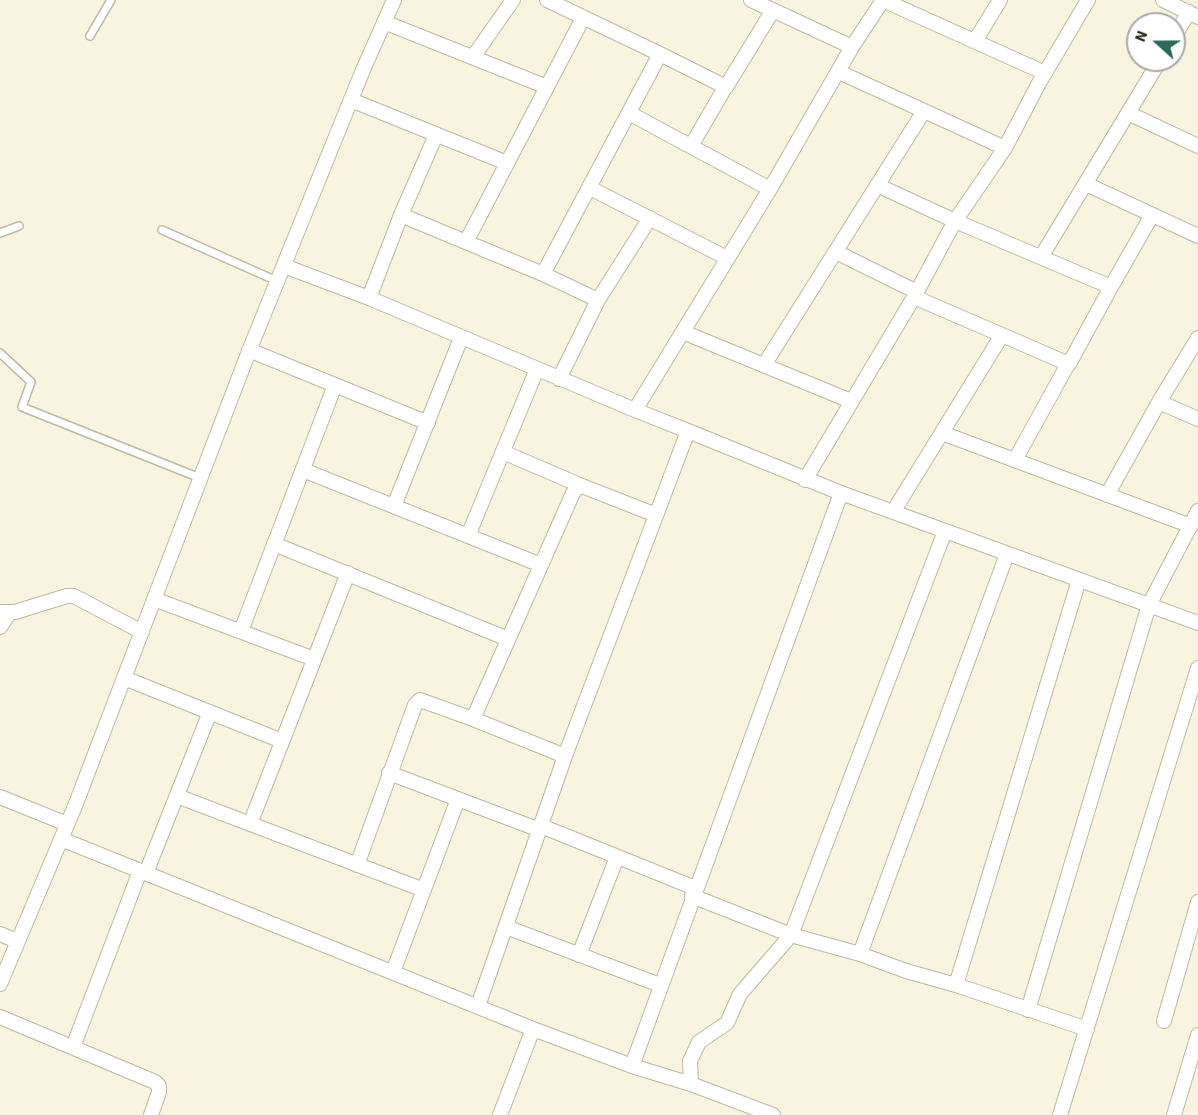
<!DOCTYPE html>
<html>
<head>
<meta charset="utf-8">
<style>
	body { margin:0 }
	#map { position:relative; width:1198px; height:1115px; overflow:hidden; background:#f8f4e0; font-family:"Source Sans 3",sans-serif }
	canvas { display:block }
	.north { position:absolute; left:1126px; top:12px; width:60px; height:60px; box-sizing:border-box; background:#fff; border:2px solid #aaa9a7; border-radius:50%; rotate:291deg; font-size:16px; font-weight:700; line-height:24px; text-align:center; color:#2b2922 }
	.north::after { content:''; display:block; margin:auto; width:21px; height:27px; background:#2b6a56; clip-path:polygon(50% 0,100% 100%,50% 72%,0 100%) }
</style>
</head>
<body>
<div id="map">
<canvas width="1198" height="1115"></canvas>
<div class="north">N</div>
</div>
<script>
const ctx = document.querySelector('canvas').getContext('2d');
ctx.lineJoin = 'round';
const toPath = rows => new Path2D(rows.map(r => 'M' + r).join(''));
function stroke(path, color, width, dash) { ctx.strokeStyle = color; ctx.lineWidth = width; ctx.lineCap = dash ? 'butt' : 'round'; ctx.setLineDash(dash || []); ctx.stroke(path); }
const service = toPath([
	[90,36,111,0],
	[162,230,277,281],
	[0,233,19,226],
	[0,353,31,382,22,407,200,478]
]);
const minor = toPath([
	[547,0,660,54],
	[751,0,852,47],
	[883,0,1045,73],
	[1163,0,1198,17],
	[384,22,547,87],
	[1174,37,1189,12],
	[975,41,1000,0],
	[473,57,513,0],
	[839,72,1005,148],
	[351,100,507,163],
	[629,113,770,189],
	[1128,113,1198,146],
	[691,146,726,86],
	[1086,184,1198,236],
	[877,185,955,221,1111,287,1069,364,914,297],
	[590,188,727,258],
	[401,215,436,135],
	[466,242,583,18],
	[836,252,917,292],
	[1041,257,1160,60],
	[284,266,369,298,635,410,688,431],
	[543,274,660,54,726,87,773,10],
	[1111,287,1152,215],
	[369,298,401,215,543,274,598,300,559,379],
	[598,300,650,218],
	[683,332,851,401],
	[249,350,428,423],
	[764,365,924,111],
	[1159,402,1198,419],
	[635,410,770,189,852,47,883,0],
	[942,433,1191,526],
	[503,452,582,486],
	[1015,460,1068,364],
	[303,470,541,565],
	[805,480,914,297,955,221,1005,148,1039,83,1088,0],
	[841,493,1198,623],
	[1107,495,1159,402,1198,338],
	[394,506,461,338],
	[893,512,1002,335],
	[468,536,537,369],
	[274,544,508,639],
	[154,599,314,659],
	[0,612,15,612,67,596,74,596,142,632],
	[0,627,10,612],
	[241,631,335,385],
	[124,678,282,741],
	[565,756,473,719,573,493,577,488,582,486,656,515],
	[389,773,540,830],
	[177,796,424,890],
	[0,797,67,824],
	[250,824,348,573],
	[541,826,695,888],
	[61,839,533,1029,500,1115],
	[357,865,415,705,420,700,473,719],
	[146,873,210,712],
	[692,896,791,935,860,954,906,971,956,985,1087,1029],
	[506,927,660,985],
	[0,934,17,941],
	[860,954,1007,554],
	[579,955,617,857],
	[393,972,458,799],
	[0,984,75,806,251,346,363,70,394,0],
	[956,985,1079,580],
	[478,1006,565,756,688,431,841,493,632,1066,533,1029],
	[1028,1010,1149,605,1198,511],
	[0,1017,155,1082,159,1086,159,1092,151,1115],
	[1164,1021,1198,902],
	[73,1047,140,871],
	[632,1066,691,1084,773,1115],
	[691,1084,690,1061,699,1042,727,1023,740,994,791,935,945,531],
	[1060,1115,1198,668],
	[1174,1115,1198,1035]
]);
stroke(service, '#bcb9a5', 10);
stroke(minor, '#bcb9a5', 16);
stroke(service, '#fff', 7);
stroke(minor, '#fff', 14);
</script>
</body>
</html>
